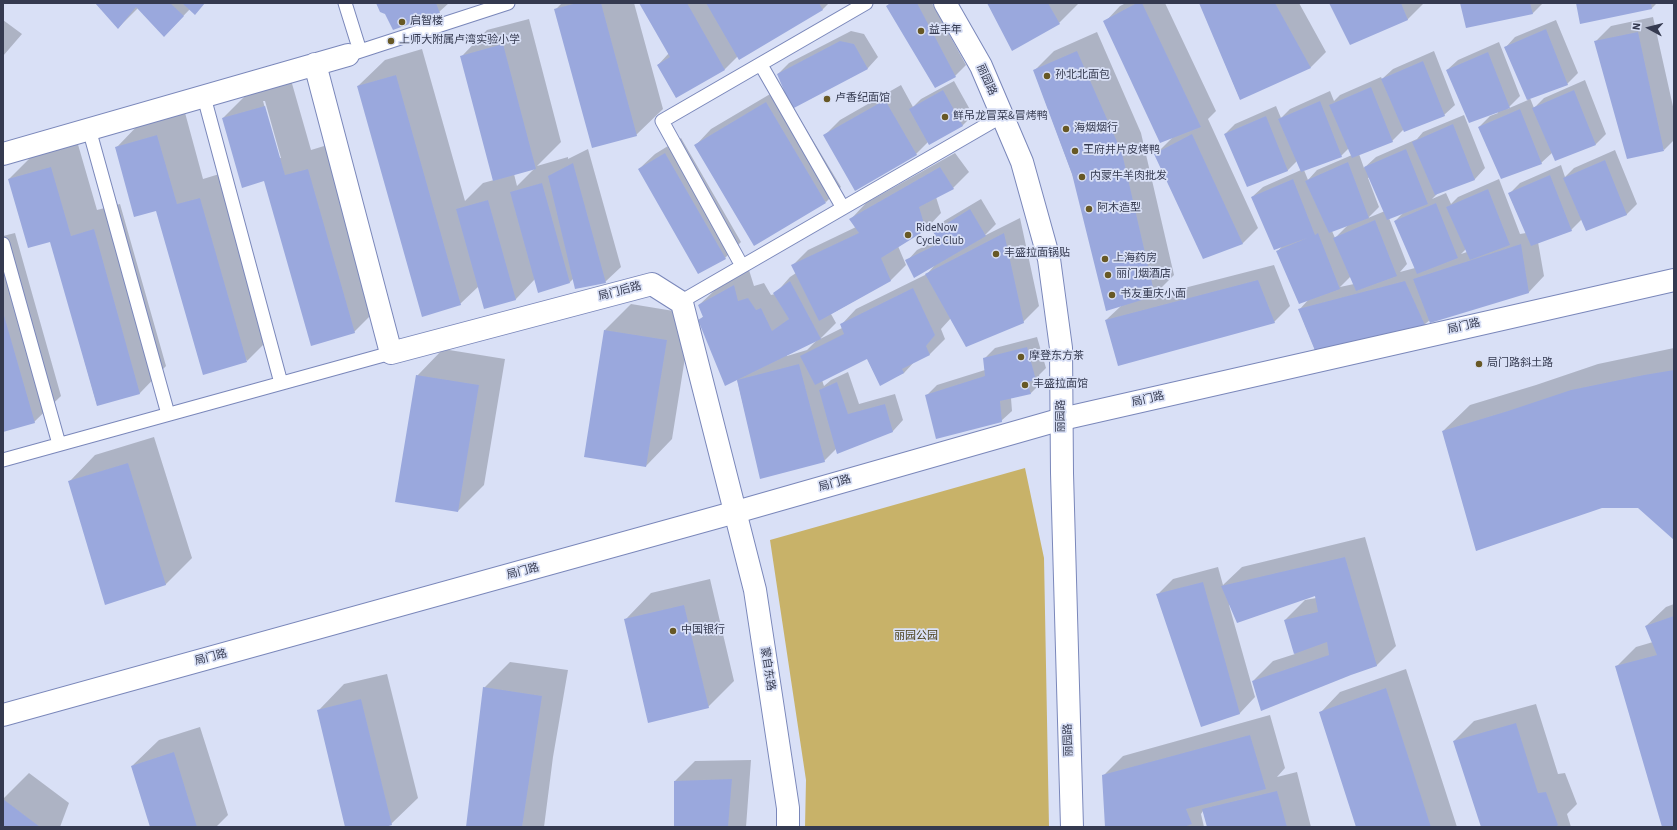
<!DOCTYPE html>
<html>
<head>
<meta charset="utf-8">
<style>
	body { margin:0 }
	#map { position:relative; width:1677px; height:830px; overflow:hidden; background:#d9e0f6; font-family:"Source Sans 3",sans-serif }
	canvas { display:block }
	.frame { position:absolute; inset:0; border:4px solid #353a50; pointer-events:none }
	.north { position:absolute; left:1629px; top:8px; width:40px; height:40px; -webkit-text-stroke:3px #d9e0f6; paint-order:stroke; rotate:277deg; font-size:11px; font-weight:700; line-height:16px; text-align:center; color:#353a50 }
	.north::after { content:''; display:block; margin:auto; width:14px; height:18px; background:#353a50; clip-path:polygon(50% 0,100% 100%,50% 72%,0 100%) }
</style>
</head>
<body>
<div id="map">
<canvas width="1677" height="830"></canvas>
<div class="frame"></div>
<div class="north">N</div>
</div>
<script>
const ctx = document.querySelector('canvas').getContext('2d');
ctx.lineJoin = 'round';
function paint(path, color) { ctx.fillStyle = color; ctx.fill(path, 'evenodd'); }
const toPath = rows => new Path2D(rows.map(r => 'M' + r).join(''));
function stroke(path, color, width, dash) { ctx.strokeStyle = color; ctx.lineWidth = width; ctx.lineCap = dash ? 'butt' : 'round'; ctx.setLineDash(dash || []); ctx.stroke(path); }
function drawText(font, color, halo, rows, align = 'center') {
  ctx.font = font + ' "Source Sans 3","Noto Sans SC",sans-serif'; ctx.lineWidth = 3.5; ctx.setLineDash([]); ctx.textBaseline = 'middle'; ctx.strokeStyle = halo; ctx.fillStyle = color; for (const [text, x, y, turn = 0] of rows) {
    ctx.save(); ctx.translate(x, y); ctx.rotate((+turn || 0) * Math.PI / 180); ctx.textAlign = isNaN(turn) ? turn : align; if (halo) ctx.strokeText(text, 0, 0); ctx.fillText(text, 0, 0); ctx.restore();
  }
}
paint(toPath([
	[1025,468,1044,558,1049,827,805,827,806,780,770,540]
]), '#c8b269');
paint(toPath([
	[97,3,205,3,190,9,164,36,138,8,119,27],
	[377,3,449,3,439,12,386,13],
	[562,3,634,3,663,109,636,135,555,10],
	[641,3,829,3,823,9,739,58,738,56,725,69,676,97,658,65,669,53],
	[890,3,932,3,966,65,955,76,887,6],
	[988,3,1079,3,1059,23],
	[1126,3,1165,3,1216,111,1208,119,1258,228,1243,243,1204,258,1156,154,1173,137,1105,22,1120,6],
	[1200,3,1299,3,1326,52,1311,67,1240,99],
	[1330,3,1422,3,1423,4,1407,20],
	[1461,3,1543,3,1533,13],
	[1577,3,1657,3,1652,8],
	[1653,17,1674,111,1674,140,1664,150,1595,42,1611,26],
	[529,19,561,142,537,166,568,157,568,159,588,149,621,267,605,282,573,279,570,282,535,279,516,299,485,308,479,286,460,304,358,86,385,60,422,49,465,201,483,183,494,180,461,57,487,30],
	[535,168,517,186,514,174],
	[3,20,22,34,3,56],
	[1556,20,1578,73,1567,84,1530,98,1534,108,1544,98,1585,80,1606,134,1596,144,1553,152,1541,163,1479,127,1490,116,1498,113,1497,111,1447,70,1458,60,1499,42,1520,96,1507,109,1528,100,1505,48,1515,37],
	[851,31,864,34,878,57,868,68,793,107,841,187,826,202,696,145,711,129,782,87,785,92,786,91,778,74,789,63],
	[1097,32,1141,133,1174,275,1153,296,1274,265,1290,306,1274,322,1106,320,1121,306,1034,71,1054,51],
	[1434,51,1455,105,1444,115,1404,129,1392,141,1359,154,1364,168,1376,157,1417,139,1423,132,1464,115,1485,168,1475,179,1438,193,1432,199,1446,193,1451,204,1458,197,1499,179,1520,234,1526,233,1509,194,1520,183,1561,165,1565,177,1574,168,1615,150,1637,204,1626,215,1582,219,1571,230,1538,242,1544,276,1529,292,1430,322,1430,320,1425,324,1316,352,1299,310,1309,299,1277,252,1283,245,1252,197,1263,187,1301,170,1297,161,1287,171,1225,134,1235,124,1276,106,1281,118,1290,109,1330,91,1334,101,1340,95,1381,77,1382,79,1393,69],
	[1349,148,1352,155,1317,170,1308,180,1304,170,1341,156],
	[1370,177,1385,211,1368,218,1379,207,1368,178],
	[1404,212,1395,221,1415,268,1400,272,1407,264,1389,218],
	[1348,225,1335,238,1332,231],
	[1466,249,1467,252,1461,254],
	[1351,276,1354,284,1340,287],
	[291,80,311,150,334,143,380,306,354,332,265,180,223,118,249,92],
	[263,101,265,101,281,158,279,158],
	[954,81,973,115,962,126,928,142,916,154,824,136,840,120,901,85,913,107,921,99],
	[184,109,203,179,226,172,273,335,247,361,157,209,116,148,142,121],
	[681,138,741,242,725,258,639,169,655,154],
	[77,141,97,210,120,204,166,366,140,393,97,405,51,241,9,179,35,153],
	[955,153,969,172,953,188,936,197,941,213,926,229,898,246,906,265,891,280,831,314,836,323,820,339,842,328,841,325,856,309,927,274,934,266,907,261,917,250,939,239,934,232,944,221,981,199,996,224,984,236,1020,218,1039,306,1023,322,951,318,941,329,945,339,930,354,915,361,904,373,880,384,867,358,822,380,824,386,831,380,848,372,859,404,895,394,903,420,893,431,837,448,824,461,761,478,737,379,699,320,704,316,699,305,715,290,749,270,754,286,764,283,771,295,775,294,790,277,796,273,792,266,808,250,856,227,851,219,866,203],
	[817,340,807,350,787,356,787,355],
	[15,233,61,396,34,422,3,431,3,236],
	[631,304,692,314,672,439,646,466,605,330],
	[1037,337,1046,368,1039,375,1041,383,1031,393,1011,398,1012,411,1001,421,926,396,937,385,985,370,984,359,995,348],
	[1674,348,1674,539,1639,507,1443,431,1470,405,1536,385,1598,364],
	[443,349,505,359,484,485,458,511,417,376],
	[154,437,192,558,165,585,69,482,95,455],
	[1365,537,1396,646,1376,666,1253,681,1273,661,1295,654,1285,620,1305,600,1316,598,1315,595,1229,605,1255,697,1240,713,1201,725,1158,594,1173,579,1218,567,1223,585,1242,567],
	[710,579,734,681,708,707,625,620,651,593],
	[1674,604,1674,827,1663,827,1616,667,1636,647,1653,642,1646,626,1666,607],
	[510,662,568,670,553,757,544,827,467,827,484,688],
	[1406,669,1457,827,1357,827,1321,712,1340,692],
	[387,674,418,798,391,824,381,827,346,827,318,711,344,684],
	[1536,704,1558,774,1565,773,1577,804,1567,814,1571,827,1482,827,1454,741,1474,721],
	[1270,715,1285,768,1277,777,1297,772,1311,827,1208,827,1203,811,1201,814,1204,827,1106,827,1103,776,1123,756],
	[200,727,228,815,216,827,151,827,132,766,159,740],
	[751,760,746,827,675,827,675,781,695,761],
	[29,773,69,803,60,827,3,827,3,799]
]), '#0003');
paint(toPath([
	[95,3,170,3,184,16,164,37,136,7,118,29],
	[182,3,205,3,195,15],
	[376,3,436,3,440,13,393,30,385,14,380,12],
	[577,3,601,3,637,136,592,148,554,9],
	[639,3,687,3,725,70,676,98,657,65,670,57],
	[706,3,819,3,823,10,739,60],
	[891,3,917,3,956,77,935,88,886,6],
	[987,3,1048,3,1060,24,1012,51],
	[1137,3,1142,3,1201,127,1160,143,1103,21],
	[1199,3,1275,3,1311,68,1240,100],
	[1329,3,1401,3,1408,20,1350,45],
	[1460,3,1530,3,1533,14,1466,28],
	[1576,3,1651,3,1652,9,1580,24],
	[1546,29,1568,85,1527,100,1504,47],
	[1638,32,1664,151,1627,159,1594,41],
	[840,41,854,44,868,69,792,109,777,74],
	[503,44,536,169,493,181,460,56],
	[1077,51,1122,153,1155,296,1106,311,1072,174,1033,70],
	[1488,52,1510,108,1469,123,1446,70],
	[1423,61,1445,116,1404,132,1381,79],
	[396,75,461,305,422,317,357,86],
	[1371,87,1393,142,1352,158,1329,105],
	[943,90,963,126,929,145,909,109],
	[1574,90,1596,145,1555,161,1532,108],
	[885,100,917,155,855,191,823,135],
	[1320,101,1342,157,1301,172,1278,119],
	[766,102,826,203,754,246,694,145],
	[265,106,285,175,308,169,355,333,311,346,264,181,242,188,222,118],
	[1520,109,1542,164,1501,179,1478,127],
	[1266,116,1288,171,1247,187,1224,134],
	[1453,124,1475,180,1435,195,1412,142],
	[1192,134,1243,244,1203,259,1154,154],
	[157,135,177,204,200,198,247,362,203,375,156,211,134,217,115,147],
	[1406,149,1428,204,1387,220,1364,167],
	[665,153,726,259,698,274,638,169],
	[1605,160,1627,215,1586,231,1563,178],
	[1348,162,1369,218,1329,233,1305,181],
	[573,163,606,283,575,289,548,176],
	[51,167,71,236,94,229,140,394,97,406,50,242,28,248,8,179],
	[940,167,954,189,919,207,926,230,881,258,891,281,819,321,791,265,859,233,849,219],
	[1550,175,1572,231,1531,246,1508,193],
	[1293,179,1315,235,1318,233,1340,289,1299,304,1276,251,1307,238,1274,250,1251,197],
	[542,183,570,283,538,293,510,192],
	[1488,189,1510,245,1470,260,1446,207],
	[488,200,516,300,484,309,456,209],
	[1436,203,1458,258,1417,274,1394,221],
	[970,209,986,236,914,278,905,260,940,243,933,232],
	[1375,220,1397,276,1356,291,1333,238],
	[1004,233,1024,323,966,347,925,274],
	[1521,244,1529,293,1430,323,1413,279],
	[1258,280,1275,323,1118,366,1105,320],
	[790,281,821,339,737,380,799,364,825,462,760,479,737,380,725,386,698,320,703,317,698,305,734,285,738,301,748,298,756,310,761,308,772,331,789,319,773,293],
	[1405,281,1425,325,1316,353,1298,309],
	[913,288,935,335,926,346,930,355,902,369,904,373,880,386,867,359,815,385,800,356,844,334,840,324],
	[3,312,35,423,3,432],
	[604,330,667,340,646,467,584,457],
	[1027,347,1036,380,1027,382,1031,394,1000,401,1002,422,936,439,925,395,985,376,983,358],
	[1674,370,1674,540,1638,508,1602,508,1476,551,1442,431,1508,411,1571,390,1644,375],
	[416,375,479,385,458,512,395,502],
	[837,382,848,414,885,404,893,432,837,454,819,390],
	[128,463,166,585,105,605,68,481],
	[1345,557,1377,666,1351,675,1261,711,1252,681,1329,655,1327,642,1294,654,1284,620,1318,612,1315,596,1237,623,1221,586],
	[1203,582,1240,714,1201,727,1156,594],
	[684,605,709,708,648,723,624,619],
	[1674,616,1674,827,1662,827,1615,666,1657,655,1645,626],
	[483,687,542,696,522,827,466,827],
	[1386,688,1431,827,1356,827,1319,712],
	[361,699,392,825,385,827,345,827,317,710],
	[1516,723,1538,793,1546,792,1558,825,1555,827,1481,827,1453,741],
	[1250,735,1266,789,1186,809,1192,824,1184,827,1105,827,1102,775],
	[174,752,197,827,150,827,131,766],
	[732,779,728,827,674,827,674,781],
	[1277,791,1287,827,1207,827,1202,809],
	[3,799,40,827,3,827]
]), '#9aa8dd');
const service = toPath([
	[345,3,360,51],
	[348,55,508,3],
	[761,65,843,208],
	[204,97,281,383],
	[89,129,168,414],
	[3,244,59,444],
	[742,266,662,121,866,3],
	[682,303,689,297,1002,116],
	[3,460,391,353]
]);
const minor = toPath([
	[945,3,981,66,1022,162,1049,259,1061,348,1062,473,1072,827],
	[315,64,391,353,652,284,682,303,755,590,788,808,788,827],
	[3,154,348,55]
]);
const tertiary = toPath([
	[3,715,736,512,1062,419,1674,280]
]);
stroke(service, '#7a87ba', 15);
stroke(minor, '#7a87ba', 24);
stroke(tertiary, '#7a87ba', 24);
stroke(service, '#fff', 13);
stroke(minor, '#fff', 22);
stroke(tertiary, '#fff', 22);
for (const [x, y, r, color] of [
	[402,22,4,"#675825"],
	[921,31,4,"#675825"],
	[391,41,4,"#675825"],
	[1047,76,4,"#675825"],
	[827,99,4,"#675825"],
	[945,117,4,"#675825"],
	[1066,129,4,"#675825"],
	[1075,151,4,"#675825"],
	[1082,177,4,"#675825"],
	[1089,209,4,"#675825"],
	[908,235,4,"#675825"],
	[996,254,4,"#675825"],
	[1105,259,4,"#675825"],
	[1108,275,4,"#675825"],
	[1112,295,4,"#675825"],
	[1021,357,4,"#675825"],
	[1479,364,4,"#675825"],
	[1025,385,4,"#675825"],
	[673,631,4,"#675825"]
]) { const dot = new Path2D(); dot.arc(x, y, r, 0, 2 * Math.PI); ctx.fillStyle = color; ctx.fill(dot); stroke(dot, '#d9e0f6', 1.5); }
drawText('11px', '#353a50', '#d9e0f6', [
	["启智楼",410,22],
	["益丰年",929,31],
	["上师大附属卢湾实验小学",399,41],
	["孙北北面包",1055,76],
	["卢香纪面馆",835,99],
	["鲜吊龙冒菜&冒烤鸭",953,117],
	["海烟烟行",1074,129],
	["王府井片皮烤鸭",1083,151],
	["内蒙牛羊肉批发",1090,177],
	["阿木造型",1097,209],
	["RideNow",916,229],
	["Cycle Club",916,242],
	["丰盛拉面锅贴",1004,254],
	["上海药房",1113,259],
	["丽门烟酒店",1116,275],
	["书友重庆小面",1120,295],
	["摩登东方茶",1029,357],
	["局门路斜土路",1487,364],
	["丰盛拉面馆",1033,385],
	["中国银行",681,631]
], 'left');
drawText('11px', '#353a50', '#d9e0f6', [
	["丽园路",986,80,66],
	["局门后路",620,292,-15],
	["局门路",1464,327,-13],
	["局门路",1148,400,-13],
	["丽园路",1062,416,-90],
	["局门路",835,484,-16],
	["局门路",523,572,-15],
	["局门路",211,658,-15],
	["蒙自东路",767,669,81],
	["丽园路",1069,740,-92]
]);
drawText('11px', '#493e17', '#d9e0f6', [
	["丽园公园",916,637]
]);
</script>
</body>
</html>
